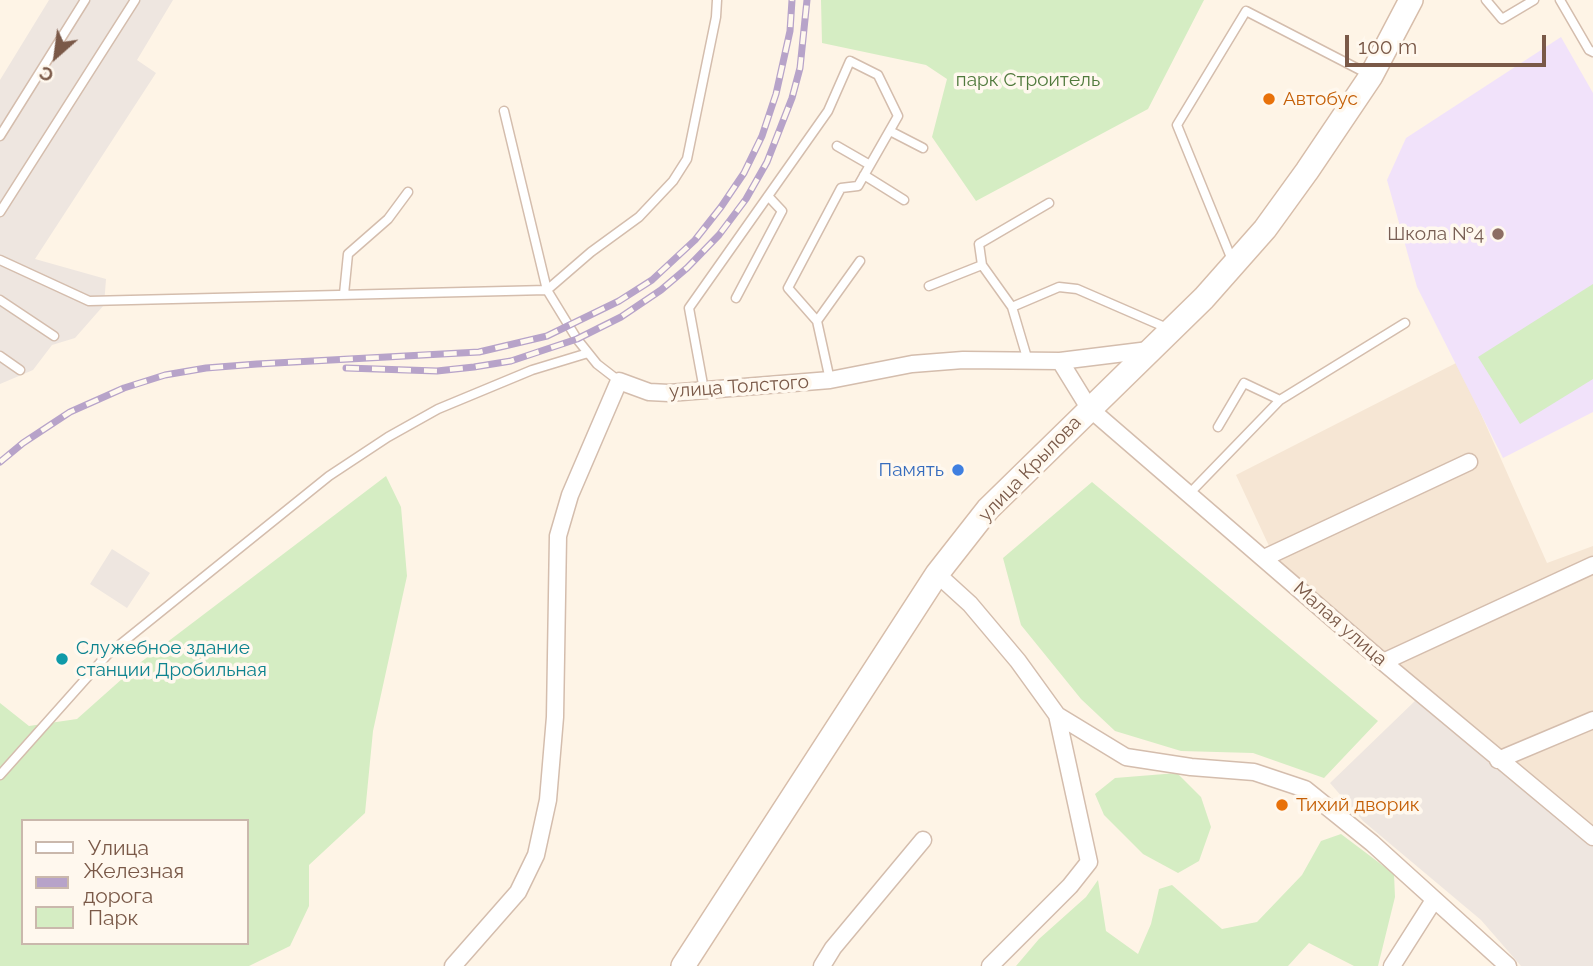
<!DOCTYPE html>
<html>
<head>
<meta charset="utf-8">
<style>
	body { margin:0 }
	#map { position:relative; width:1593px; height:966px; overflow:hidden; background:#fef4e6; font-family:Raleway,sans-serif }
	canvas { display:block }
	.legend { position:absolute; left:21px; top:819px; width:228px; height:126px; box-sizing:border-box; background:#fff8ee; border:2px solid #cab8ac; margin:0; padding:9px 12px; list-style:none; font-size:21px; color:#7a5948 }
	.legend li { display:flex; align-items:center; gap:14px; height:35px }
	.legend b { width:35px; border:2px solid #cab8ac }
	.north { position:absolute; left:21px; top:21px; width:70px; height:70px; -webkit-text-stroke:5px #fff8ee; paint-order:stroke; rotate:208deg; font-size:19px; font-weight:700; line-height:28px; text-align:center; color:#7a5948 }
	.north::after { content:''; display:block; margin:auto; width:24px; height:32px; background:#7a5948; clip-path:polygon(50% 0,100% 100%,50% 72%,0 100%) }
	.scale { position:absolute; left:1345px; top:35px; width:201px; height:32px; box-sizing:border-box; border:4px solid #7a5948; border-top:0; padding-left:9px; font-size:21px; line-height:24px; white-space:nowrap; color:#7a5948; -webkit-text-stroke:5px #fff8ee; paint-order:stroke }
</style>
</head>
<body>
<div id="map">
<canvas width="1593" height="966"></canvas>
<ul class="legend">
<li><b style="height:9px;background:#fff"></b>Улица</li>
<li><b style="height:9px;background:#b7a3c9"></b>Железная дорога</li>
<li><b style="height:19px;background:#d5edc3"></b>Парк</li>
</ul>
<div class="north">С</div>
<div class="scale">100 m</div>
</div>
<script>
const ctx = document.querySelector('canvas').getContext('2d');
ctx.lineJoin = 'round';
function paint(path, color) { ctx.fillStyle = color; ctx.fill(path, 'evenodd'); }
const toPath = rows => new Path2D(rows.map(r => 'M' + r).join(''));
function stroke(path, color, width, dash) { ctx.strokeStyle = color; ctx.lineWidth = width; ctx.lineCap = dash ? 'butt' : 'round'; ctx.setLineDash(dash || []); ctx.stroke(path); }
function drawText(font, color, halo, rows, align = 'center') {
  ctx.font = font + ' Raleway,sans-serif'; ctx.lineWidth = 7; ctx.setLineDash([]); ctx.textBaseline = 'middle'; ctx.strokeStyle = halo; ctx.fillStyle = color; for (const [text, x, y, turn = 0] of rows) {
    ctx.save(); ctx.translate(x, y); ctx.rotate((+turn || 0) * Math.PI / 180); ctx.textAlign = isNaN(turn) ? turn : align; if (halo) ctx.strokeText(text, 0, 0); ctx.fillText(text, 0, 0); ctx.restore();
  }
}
paint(toPath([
	[1458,362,1547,563,1593,546,1593,833,1276,561,1236,475]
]), '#f6e6d4');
paint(toPath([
	[49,0,173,0,137,60,156,73,35,259,106,279,104,305,75,338,52,345,33,370,0,384,0,80],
	[112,549,150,573,127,608,90,584],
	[1417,699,1593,847,1593,966,1521,966,1481,920,1363,821,1330,783]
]), '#eee6e0');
paint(toPath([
	[1561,37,1593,93,1593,412,1503,458,1417,287,1387,180,1406,138]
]), '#f1e2fa');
paint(toPath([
	[821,0,1204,0,1148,109,976,201,932,137,947,79,926,65,822,43],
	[1593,284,1593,379,1520,424,1478,357],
	[386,476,401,507,407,576,373,731,365,813,309,865,309,906,290,946,249,966,0,966,0,703,29,726,77,719,141,662],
	[23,821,247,821,247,943,23,943],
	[1092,482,1378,721,1324,778,1253,753,1181,751,1115,731,1081,699,1021,625,1003,558],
	[1177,773,1201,797,1211,827,1199,861,1178,873,1143,854,1104,815,1095,794,1115,778],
	[1341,834,1394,874,1395,897,1378,966,1354,966,1309,943,1288,966,1016,966,1039,939,1086,897,1098,880,1106,931,1138,954,1151,924,1159,889,1172,885,1222,929,1257,922,1302,875,1321,841]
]), '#d5edc3');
const lane = toPath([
	[1486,0,1502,19,1534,0],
	[1560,0,1589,50,1593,52],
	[504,111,547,290,577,339,597,364,619,381],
	[890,131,923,148],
	[0,136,85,0],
	[837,146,870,165],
	[864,175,904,200],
	[0,212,135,0],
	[0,260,89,301,547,290,591,252,639,217,673,181,687,159,716,17,717,0],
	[1232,260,1177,125,1246,11,1368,74],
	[929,286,982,265],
	[344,294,348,254,388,219,408,192],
	[736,298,782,211,768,196],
	[0,300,54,336],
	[1012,307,1059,287,1077,289,1167,328],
	[817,321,860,261],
	[0,356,20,370],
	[1028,361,1012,307,982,265,979,244,1049,203],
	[704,390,689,308,828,111,850,61,878,75,898,116,858,186,841,188,788,288,817,321,830,380],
	[1218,427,1244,383,1280,400],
	[1188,495,1280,400,1405,323],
	[0,775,107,655,329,476,388,437,438,409,532,370,588,353]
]);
const street = toPath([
	[1060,361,1089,408,1383,662,1593,837],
	[1264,558,1469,462],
	[937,574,970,604,1018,661,1057,715,1126,757,1191,767,1254,772,1305,789,1372,843,1508,966],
	[1383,662,1593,565],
	[1498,760,1593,720],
	[453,966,518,892,536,855,548,800,555,717,558,536,570,495,619,381,649,392,669,393,830,380,912,364,963,360,1060,361,1149,350],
	[822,966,833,948,923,840],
	[990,966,1070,886,1089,862,1057,715],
	[1392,966,1434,900]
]);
const secondary = toPath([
	[683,966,937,574,988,509,1204,298,1265,229,1307,171,1371,76,1411,0]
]);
stroke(lane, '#d4bdad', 11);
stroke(street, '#d4bdad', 19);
stroke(secondary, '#d7bdaa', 26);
stroke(lane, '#fff', 8);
stroke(street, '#fff', 16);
stroke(secondary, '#fff', 23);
const rail = toPath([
	[346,368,437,371,474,367,511,361,577,339,621,317,661,290,687,268,719,235,746,199,767,162,792,98,800,68,807,0],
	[0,462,23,443,70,412,124,388,165,375,206,368,257,364,479,352,547,336,619,301,652,280,695,240,721,207,744,173,762,136,776,94,790,31,792,0]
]);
stroke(rail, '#b7a3c9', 7);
stroke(rail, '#fff8ee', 4.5, [13]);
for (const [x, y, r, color] of [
	[1269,99,7,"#e8710a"],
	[1498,234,7,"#8d6e63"],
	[958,470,7,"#3f7fe0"],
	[62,659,7,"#0f9aa8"],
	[1282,805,7,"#e8710a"]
]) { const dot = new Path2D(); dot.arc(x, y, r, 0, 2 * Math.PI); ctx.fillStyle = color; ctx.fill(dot); stroke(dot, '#fff8ee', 2.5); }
drawText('19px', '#507a3c', '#fff8ee', [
	["парк Строитель",1028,80]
]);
drawText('19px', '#c56008', '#fff8ee', [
	["Автобус",1283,99],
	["Тихий дворик",1296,805]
], 'left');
drawText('19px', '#785e54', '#fff8ee', [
	["Школа №4",1484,234]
], 'right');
drawText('19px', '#7a5948', '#fff8ee', [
	["улица Толстого",739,387,-4],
	["улица Крылова",1030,469,-46],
	["Малая улица",1340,624,41]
]);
drawText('19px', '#366cbe', '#fff8ee', [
	["Память",944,470]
], 'right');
drawText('19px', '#0d838f', '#fff8ee', [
	["Служебное здание",76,648],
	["станции Дробильная",76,670]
], 'left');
</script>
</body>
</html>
